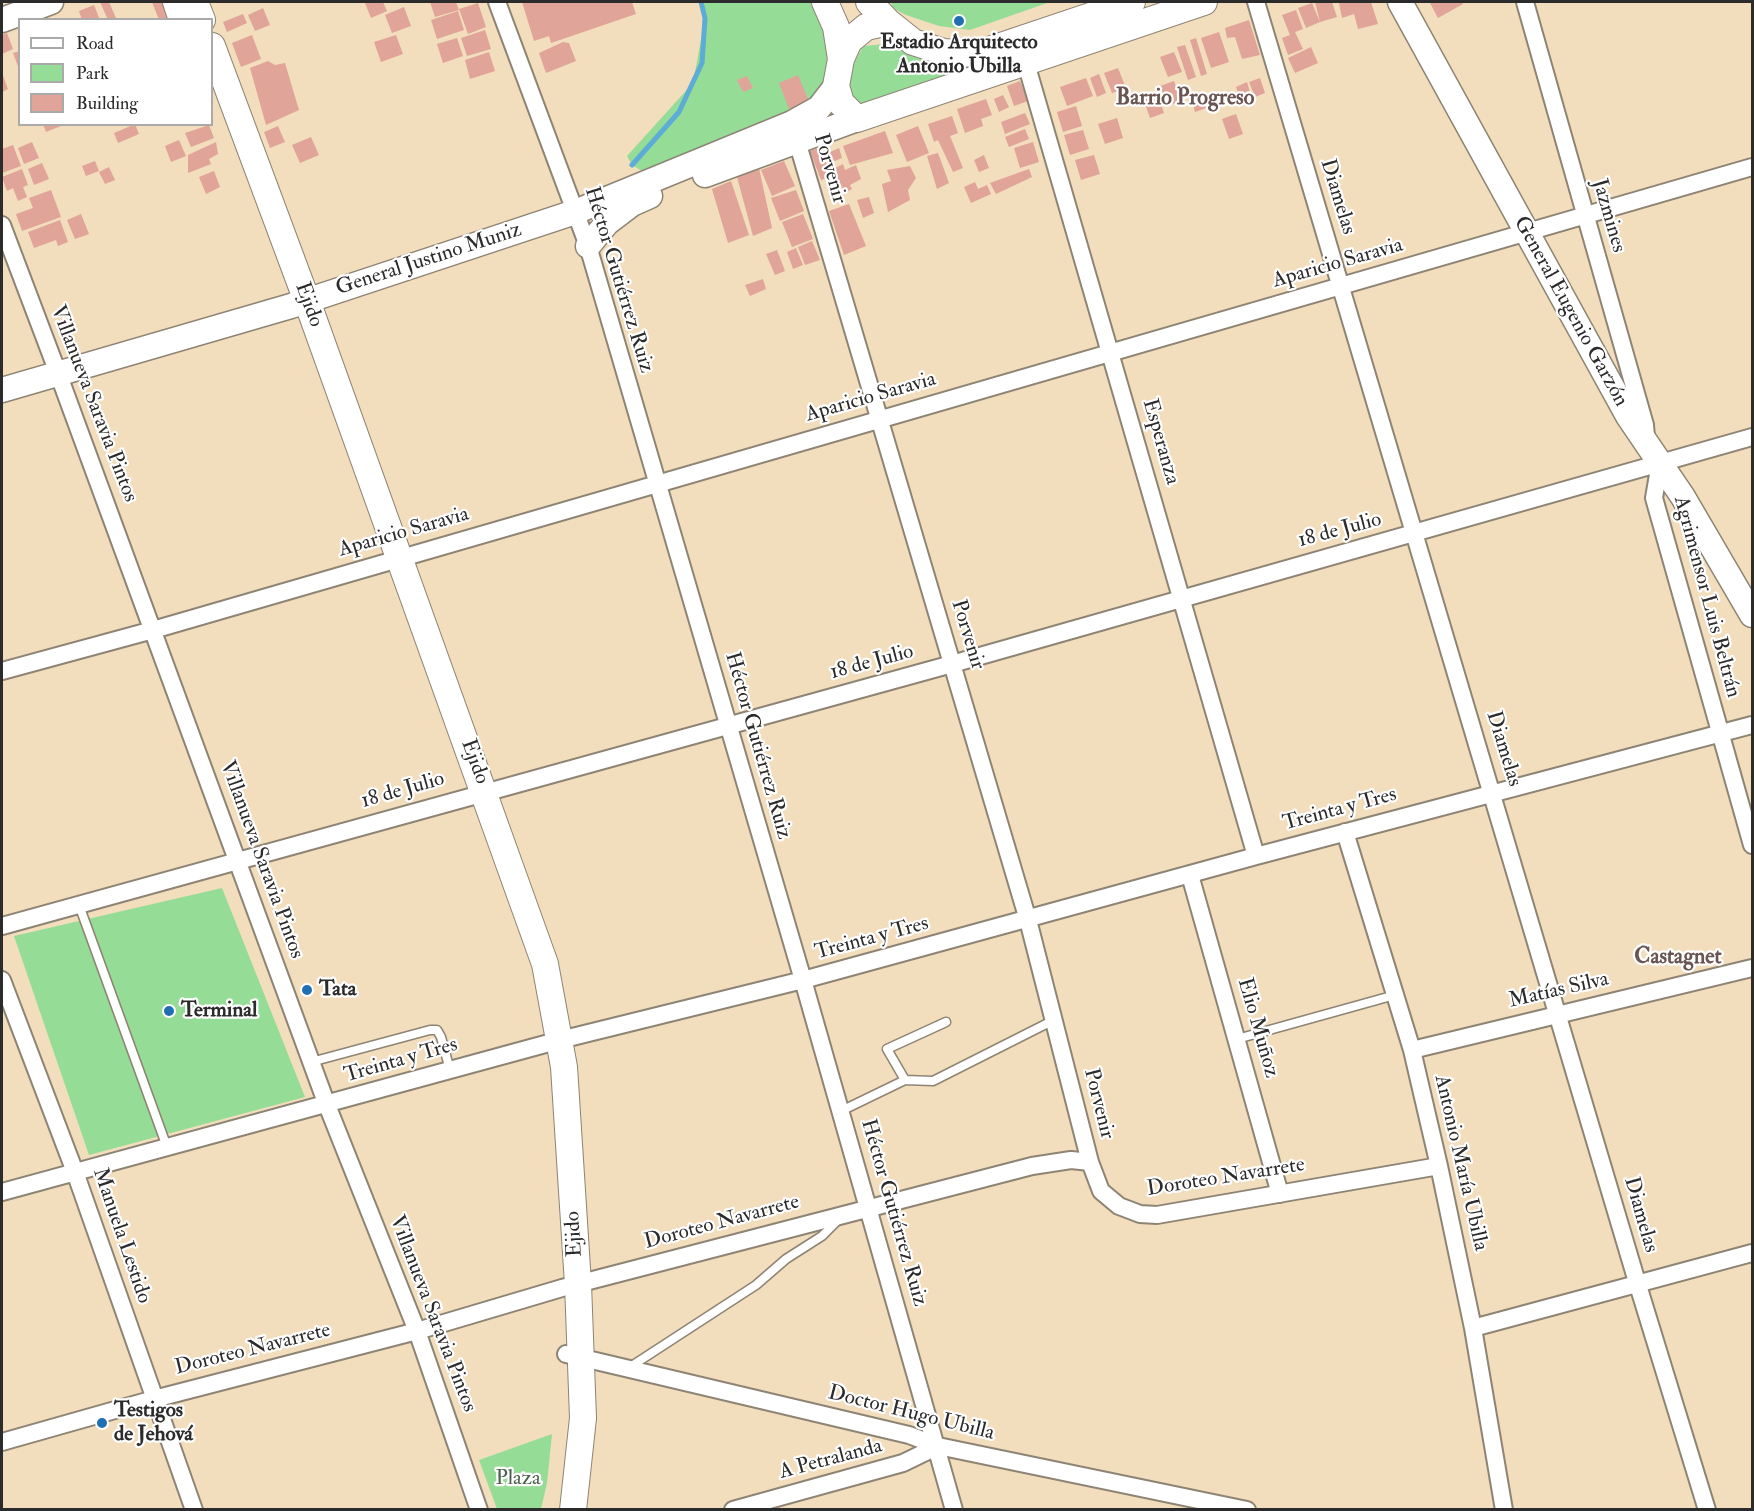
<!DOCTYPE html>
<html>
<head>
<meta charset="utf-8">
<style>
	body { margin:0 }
	#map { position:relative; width:1754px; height:1511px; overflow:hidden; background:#f2ddbd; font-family:"IM FELL Double Pica",serif }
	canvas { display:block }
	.frame { position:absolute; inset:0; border:3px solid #2b2b2b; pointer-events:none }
	.legend { position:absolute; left:18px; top:18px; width:195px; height:108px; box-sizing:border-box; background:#fff; border:2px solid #aaa; margin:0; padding:8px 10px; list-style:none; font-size:18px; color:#2b2b2b }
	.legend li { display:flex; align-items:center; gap:12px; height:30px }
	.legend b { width:30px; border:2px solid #aaa }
</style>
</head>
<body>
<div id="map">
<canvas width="1754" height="1511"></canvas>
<div class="frame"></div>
<ul class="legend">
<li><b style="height:8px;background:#fff"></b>Road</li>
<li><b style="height:16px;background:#95dd97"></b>Park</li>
<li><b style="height:16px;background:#e0a499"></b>Building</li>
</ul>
</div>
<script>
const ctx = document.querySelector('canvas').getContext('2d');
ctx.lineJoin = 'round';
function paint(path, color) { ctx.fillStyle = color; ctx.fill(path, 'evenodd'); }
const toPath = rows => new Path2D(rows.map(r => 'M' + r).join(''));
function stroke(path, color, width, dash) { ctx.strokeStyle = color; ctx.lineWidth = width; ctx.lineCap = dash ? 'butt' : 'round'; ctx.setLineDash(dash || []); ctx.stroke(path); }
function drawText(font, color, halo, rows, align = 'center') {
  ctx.font = font + ' "IM FELL Double Pica",serif'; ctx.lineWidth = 4.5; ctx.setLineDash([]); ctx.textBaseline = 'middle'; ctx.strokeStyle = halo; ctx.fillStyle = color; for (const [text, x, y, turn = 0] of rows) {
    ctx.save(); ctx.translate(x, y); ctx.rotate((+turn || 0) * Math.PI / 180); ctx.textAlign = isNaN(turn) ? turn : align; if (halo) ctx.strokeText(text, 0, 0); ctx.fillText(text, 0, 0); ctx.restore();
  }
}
paint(toPath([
	[701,2,813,2,824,23,830,70,810,102,642,171,632,165,627,156,693,83,705,18],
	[891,2,1050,2,970,30,939,26,906,15,893,8],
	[886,44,933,65,994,65,861,108,848,88,853,66,863,46],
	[222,888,305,1097,89,1155,14,936],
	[552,1434,547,1483,541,1509,497,1509,479,1460]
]), '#95dd97');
stroke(toPath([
	[632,165,679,112,702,63,705,18,701,2]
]), '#5cacd6', 5);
paint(toPath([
	[100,2,109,2,116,18,108,20],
	[152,2,162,2,169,20,159,20],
	[367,2,383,2,387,11,371,18,365,3],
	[430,2,456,2,459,10,435,17],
	[522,2,632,2,636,14,551,43,549,36,534,41],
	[1315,2,1332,2,1337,17,1320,22],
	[1345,2,1371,2,1378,24,1358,29,1354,14,1342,18,1339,3],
	[1432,2,1462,2,1463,4,1438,18,1430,3],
	[478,3,486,27,468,34,459,9],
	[1312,3,1320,22,1306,28,1298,8],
	[94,5,100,20,82,20,79,11],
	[404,7,411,26,392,33,385,15],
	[263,8,270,25,255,31,248,15],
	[1296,10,1303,29,1295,32,1303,49,1288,55,1282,38,1290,35,1282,15],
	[458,11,464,30,437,39,431,20],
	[243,14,247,23,227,32,223,22],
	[1249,20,1260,55,1242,59,1235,37,1227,38,1225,28],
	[485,30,491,49,467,56,461,38],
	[1219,32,1229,62,1211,68,1201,38],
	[7,33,13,49,2,54,2,35],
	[252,35,261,59,241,67,232,43],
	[396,35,403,54,381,62,374,42],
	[457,38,463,56,443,63,437,44],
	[1196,38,1207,74,1201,76,1190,40],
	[563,42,569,43,576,61,546,73,539,53],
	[1185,45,1196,77,1188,80,1177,47],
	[1311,47,1318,63,1295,73,1288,58],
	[20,51,20,69,19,69,13,53],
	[489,52,495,71,470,79,465,60],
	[1174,52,1182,72,1168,77,1160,57],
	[268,61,275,65,285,63,299,110,266,125,250,68],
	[1118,68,1126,88,1112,93,1104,73],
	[2,73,8,89,2,92],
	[1099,74,1106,93,1097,97,1090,78],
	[798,75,809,101,789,109,779,83],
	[747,76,753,88,743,92,737,80],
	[1086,78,1093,96,1067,106,1060,87],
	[1260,78,1265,93,1255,97,1249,82],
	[1020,81,1028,101,1014,106,1007,86],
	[1174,81,1181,101,1167,106,1160,86],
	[1247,82,1252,99,1242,105,1236,87],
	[1157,93,1164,113,1150,118,1143,98],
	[1003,95,1009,107,999,112,994,99],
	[1203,97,1206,108,1195,112,1192,100],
	[986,99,992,115,981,119,983,126,965,133,957,109],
	[1076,106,1082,126,1063,132,1057,112],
	[1025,113,1030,124,1005,134,1001,122],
	[1236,114,1243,134,1229,139,1222,119],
	[952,116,958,133,950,136,963,168,953,172,938,140,934,142,928,124],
	[1117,118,1123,138,1105,144,1098,124],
	[43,124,60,124,61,126,46,132],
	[135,124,139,134,118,143,114,133],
	[209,125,214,138,191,147,185,133],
	[278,126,285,142,270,148,264,132],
	[918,126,929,153,907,162,896,135],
	[1025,129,1029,139,1009,147,1005,137],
	[1083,130,1089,149,1070,155,1064,135],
	[885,131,893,153,850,165,843,146],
	[311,137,319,155,300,163,292,145],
	[179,140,186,156,171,162,165,146],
	[32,142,39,158,24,164,18,148],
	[216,142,218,154,209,159,211,164,188,173,188,155],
	[1033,142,1039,162,1020,168,1014,148],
	[13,145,21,166,2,173,2,149],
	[821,147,831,177,821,180,810,151],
	[839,148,842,158,832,162,828,153],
	[938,153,949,183,937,189,927,156],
	[984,155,989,168,979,172,974,160],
	[1094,155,1100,174,1081,180,1075,160],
	[95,161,99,171,86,176,82,166],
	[784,161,795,186,772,196,761,170],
	[42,163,49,179,34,185,28,169],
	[843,164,845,170,856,165,861,179,850,185,852,189,845,193,841,185,835,187,832,180,838,177,835,168],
	[910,166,916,178,908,190,910,200,888,212,882,184,891,181,887,170],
	[109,167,115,180,105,184,99,172],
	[759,168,772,228,753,236,737,177],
	[22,169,28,185,23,187,27,197,18,201,13,188,7,191,2,177],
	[1029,169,1032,177,996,194,990,183],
	[214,171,220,187,206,194,199,177],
	[731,181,749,235,728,243,712,189],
	[975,182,978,189,987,185,991,194,971,203,964,187],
	[51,190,61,217,22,231,16,214,33,208,29,198],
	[796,190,804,211,780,221,771,198],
	[869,197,874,213,863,218,857,200],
	[849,204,866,246,844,255,829,211],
	[81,214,89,234,75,239,67,220],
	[803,214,813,239,792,247,782,222],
	[60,220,68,242,58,246,56,240,34,248,28,232],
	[812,241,820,260,805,265,798,247],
	[796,248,803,265,793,269,787,252],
	[777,250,785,271,775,275,766,254],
	[763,279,766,289,750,296,745,285]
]), '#e0a499');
const lane = toPath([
	[79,905,167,1147],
	[1237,1039,1395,995],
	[311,1062,430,1030,437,1030,441,1037,450,1070],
	[905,1080,887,1049,946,1022],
	[841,1111,905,1080,933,1081,1054,1020],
	[630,1367,756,1285,786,1259,822,1236,839,1219]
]);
const street = toPath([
	[497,2,588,246,803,980,954,1510],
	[1256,2,1637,1282,1707,1510],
	[1525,2,1645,425,1646,437],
	[1023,53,1256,856],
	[794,131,1028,920,1090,1162],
	[2,225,58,373,327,1105,417,1331,479,1510],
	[1660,463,1654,498,1752,845],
	[2,671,153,630,1752,167],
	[1345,832,1412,1050,1439,1166,1473,1328,1504,1510],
	[1190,875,1280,1194],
	[2,926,952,664,1752,437],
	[2,980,75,1172,194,1510],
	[1412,1050,1752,968],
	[2,1192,560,1040,803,980,1256,856,1752,725],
	[1473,1328,1752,1253],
	[566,1354,909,1435,938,1446,1247,1510],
	[2,1442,154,1399,417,1331,562,1288,1032,1166,1071,1160,1090,1162,1101,1191,1119,1206,1140,1214,1157,1215,1439,1166],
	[733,1510,903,1463,938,1446]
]);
const secondary = toPath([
	[1400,2,1628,416,1683,497,1752,615],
	[2,20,51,2],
	[705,175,857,119],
	[588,246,607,223,632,204,650,196],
	[2,390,291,306,575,212,792,123,819,108,836,86]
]);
const primary = toPath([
	[176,2,182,20],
	[195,2,202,20],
	[825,2,836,27,841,59],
	[869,2,888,22,913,42,944,52,977,54,1132,2],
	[888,22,866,27,849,41,841,59,836,86,841,103,857,119,1204,2],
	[212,46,307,301,545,964,564,1067,578,1284,583,1418,573,1510]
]);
stroke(lane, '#8e8474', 11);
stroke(street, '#8e8474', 20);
stroke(secondary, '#8e8474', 27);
stroke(primary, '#8e8474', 28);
stroke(lane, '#fff', 8);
stroke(street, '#fff', 16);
stroke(secondary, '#fff', 24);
stroke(primary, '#fff', 26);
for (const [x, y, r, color] of [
	[959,21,6,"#1f6fb2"],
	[307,990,6,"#1f6fb2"],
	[169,1011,6,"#1f6fb2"],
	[102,1423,6,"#1f6fb2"]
]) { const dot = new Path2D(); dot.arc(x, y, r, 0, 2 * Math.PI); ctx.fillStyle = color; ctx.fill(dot); stroke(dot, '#fff', 2); }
drawText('bold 21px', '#2b2b2b', '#fff', [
	["Estadio Arquitecto",959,43,"center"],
	["Antonio Ubilla",959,67,"center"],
	["Tata",319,990],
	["Terminal",181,1011],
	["Testigos",114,1411],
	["de Jehová",114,1435]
], 'left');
drawText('21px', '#2b2b2b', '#fff', [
	["Porvenir",829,169,74],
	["Diamelas",1337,197,73],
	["Jazmines",1608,216,74],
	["General Justino Muniz",429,260,-18],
	["Aparicio Saravia",1338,264,-16],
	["Héctor Gutiérrez Ruiz",618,280,73],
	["Ejido",308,305,70],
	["General Eugenio Garzón",1570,312,61],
	["Aparicio Saravia",871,398,-16],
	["Villanueva Saravia Pintos",93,404,69],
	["Esperanza",1160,442,74],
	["18 de Julio",1340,531,-15],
	["Aparicio Saravia",404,533,-16],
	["Agrimensor Luis Beltrán",1706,597,75],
	["Porvenir",967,635,73],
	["18 de Julio",872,663,-15],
	["Héctor Gutiérrez Ruiz",757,746,74],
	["Diamelas",1503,749,73],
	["Ejido",474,762,70],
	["18 de Julio",403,791,-16],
	["Treinta y Tres",1340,810,-15],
	["Villanueva Saravia Pintos",261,860,70],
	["Treinta y Tres",872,939,-15],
	["Matías Silva",1559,991,-13],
	["Elio Muñoz",1257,1028,74],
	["Treinta y Tres",401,1061,-16],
	["Porvenir",1098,1104,76],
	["Antonio María Ubilla",1460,1163,77],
	["Doroteo Navarrete",1226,1178,-9],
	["Héctor Gutiérrez Ruiz",893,1213,74],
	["Diamelas",1640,1215,74],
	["Doroteo Navarrete",722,1223,-15],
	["Ejido",575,1234,-93],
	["Manuela Lestido",121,1236,71],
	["Villanueva Saravia Pintos",432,1314,69],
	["Doroteo Navarrete",253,1350,-14],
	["Doctor Hugo Ubilla",911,1414,14],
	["A Petralanda",831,1460,-15]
]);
drawText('21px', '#4b604b', '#fff', [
	["Plaza",518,1479]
]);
drawText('bold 22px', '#6a5552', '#fff', [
	["Barrio Progreso",1185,99],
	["Castagnet",1678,958]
]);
</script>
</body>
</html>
